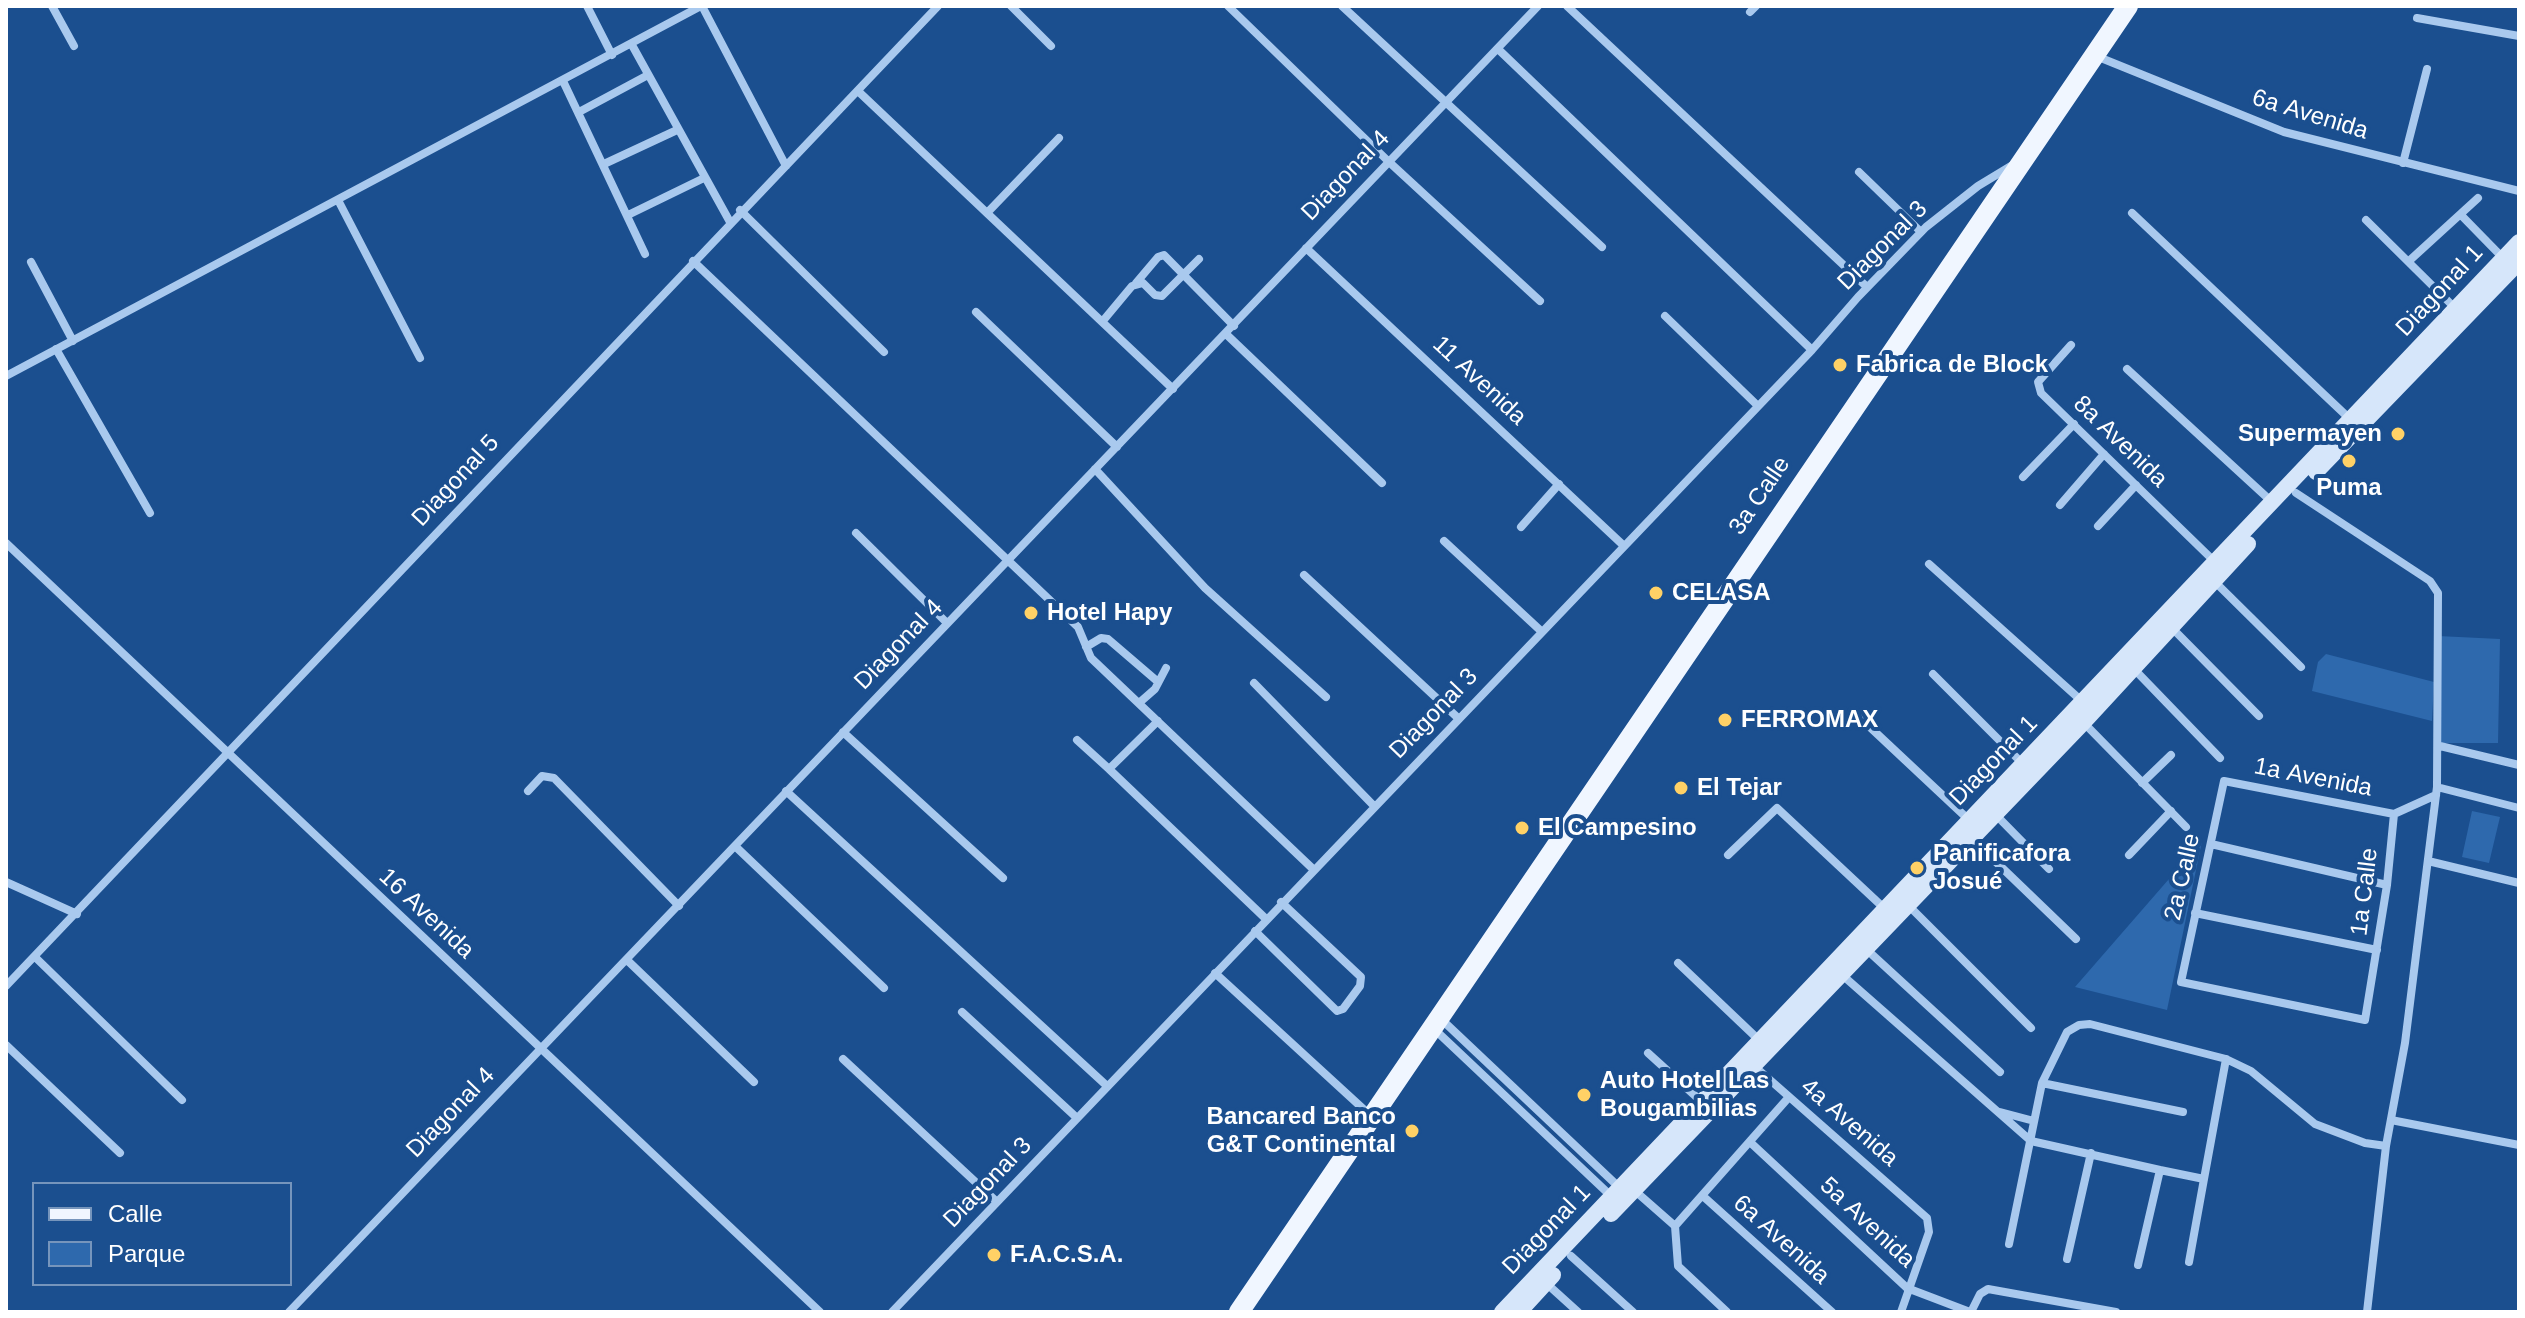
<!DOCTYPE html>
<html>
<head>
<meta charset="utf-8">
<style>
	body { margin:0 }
	#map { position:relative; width:2525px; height:1318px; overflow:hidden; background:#1b4f8f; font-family:Arial,sans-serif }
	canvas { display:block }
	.frame { position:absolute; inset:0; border:8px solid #fff; pointer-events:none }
	.legend { position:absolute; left:32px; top:1182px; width:260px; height:104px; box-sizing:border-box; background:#1b4f8f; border:2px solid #7695bc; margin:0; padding:10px 14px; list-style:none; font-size:24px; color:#fff }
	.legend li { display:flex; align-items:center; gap:16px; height:40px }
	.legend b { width:40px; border:2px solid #7695bc }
</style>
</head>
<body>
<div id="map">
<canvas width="2525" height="1318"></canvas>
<div class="frame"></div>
<ul class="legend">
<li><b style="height:10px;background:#f0f6ff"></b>Calle</li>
<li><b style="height:22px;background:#2e69ad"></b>Parque</li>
</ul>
</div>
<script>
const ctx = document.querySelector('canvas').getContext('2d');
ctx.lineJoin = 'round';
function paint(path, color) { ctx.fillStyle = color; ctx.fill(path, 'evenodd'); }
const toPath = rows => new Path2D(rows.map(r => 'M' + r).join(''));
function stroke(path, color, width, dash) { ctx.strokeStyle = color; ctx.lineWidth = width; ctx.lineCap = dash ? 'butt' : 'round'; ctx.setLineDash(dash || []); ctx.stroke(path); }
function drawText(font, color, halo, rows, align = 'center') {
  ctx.font = font + ' Arial,sans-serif'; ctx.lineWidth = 8; ctx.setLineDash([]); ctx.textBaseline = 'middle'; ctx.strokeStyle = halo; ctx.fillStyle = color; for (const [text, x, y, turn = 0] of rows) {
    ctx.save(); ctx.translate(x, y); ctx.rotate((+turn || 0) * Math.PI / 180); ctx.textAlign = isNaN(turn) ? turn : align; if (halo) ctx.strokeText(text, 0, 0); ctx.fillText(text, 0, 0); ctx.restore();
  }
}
paint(toPath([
	[2438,636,2500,639,2498,743,2440,743],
	[2326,654,2434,682,2432,721,2312,691,2318,662],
	[2472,811,2500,817,2489,863,2462,857],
	[2202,841,2167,1010,2075,987]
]), '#2e69ad');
stroke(toPath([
	[52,6,74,46],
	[587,6,612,55],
	[702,6,786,166],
	[1011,6,1051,46],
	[1228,6,1388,161,1540,301],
	[1342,6,1602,247],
	[1567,6,1867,287],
	[1750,12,1756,6],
	[2417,18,2519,36],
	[632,45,730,222],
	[1498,49,1812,350],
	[2096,56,2284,132,2519,191],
	[563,81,645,254],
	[859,92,1173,389],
	[579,112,648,75],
	[2403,163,2427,69],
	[604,164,677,130],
	[1859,172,1921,232],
	[338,200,420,358],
	[740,210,884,352],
	[987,213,1059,138],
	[2132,213,2352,421],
	[628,215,704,178],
	[2461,215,2503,258],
	[2366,220,2456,309],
	[1306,248,1623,545],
	[693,261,1078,627,1091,658,1313,869],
	[2409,261,2478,198],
	[31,262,73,341],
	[1136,283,1158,257,1164,255,1234,326],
	[976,312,1117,447],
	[1665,316,1758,406],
	[1102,322,1132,286,1143,283,1155,295,1162,296,1199,259],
	[1226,334,1382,483],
	[2071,345,2038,382,2041,393,2215,562],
	[56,349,150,513],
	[2127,369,2272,502],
	[6,376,701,6],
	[1095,469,1205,588,1326,697],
	[2023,477,2074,424],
	[2296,493,2430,581,2438,593,2437,787,2405,1043,2386,1146,2367,1312],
	[2060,505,2104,454],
	[2098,526,2136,485],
	[1521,527,1559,484],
	[856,533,947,623],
	[1444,541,1541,631],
	[6,543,820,1312],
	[1929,564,2084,703],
	[1304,575,1458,718],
	[2212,579,2301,667],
	[2172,628,2259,716],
	[1086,647,1101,638,1108,639,1157,681],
	[2134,669,2220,758],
	[1933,674,2023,764],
	[1254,683,1374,806],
	[1139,703,1155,689,1166,668],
	[1857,715,1969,820],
	[2082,721,2186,827],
	[843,732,1003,878],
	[1077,740,1109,769,1158,721],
	[2440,746,2519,765],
	[1109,769,1266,919],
	[2142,783,2171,755],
	[2437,787,2519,808],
	[528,791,542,776,554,778,679,906],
	[786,791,1107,1086],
	[1995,814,2049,869],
	[2394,814,2224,781,2181,982,2365,1020,2387,885,2394,814,2436,795],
	[1970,837,2076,939],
	[2211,844,2387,885],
	[735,846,884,988],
	[1728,855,1777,808,1885,909],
	[2129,855,2171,811],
	[2428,861,2519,883],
	[6,882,77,914],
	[1908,905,2031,1028],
	[2195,913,2377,950],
	[1255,931,1337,1011,1343,1009,1360,986,1361,977,1281,902],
	[1866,949,2000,1072],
	[35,957,182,1100],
	[627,960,754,1082],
	[1678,963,1760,1041],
	[1215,973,1371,1116],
	[1841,974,2031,1141,2160,1170,2204,1179,2226,1059],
	[6,986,938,6],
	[962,1012,1077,1118],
	[1440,1018,1622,1190],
	[1432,1027,1611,1196],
	[6,1045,120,1153],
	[1648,1053,1702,1102],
	[843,1059,997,1202],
	[1753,1065,1927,1218,1929,1232,1901,1312],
	[2042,1083,2183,1112],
	[2000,1112,2034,1121],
	[2391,1120,2519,1145],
	[1751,1143,1907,1288,1970,1312],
	[1634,1190,1675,1226],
	[1704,1197,1832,1312],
	[1675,1226,1789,1097],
	[1675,1226,1678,1266,1727,1312],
	[2009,1244,2042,1083,2067,1032,2079,1025,2090,1024,2226,1059,2251,1071,2315,1124,2365,1143,2386,1146],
	[1571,1256,1633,1312],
	[2067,1259,2091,1153],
	[2189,1262,2204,1179],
	[2138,1265,2160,1170],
	[1546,1283,1578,1312],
	[289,1312,1538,6],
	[892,1312,1812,350,1858,297,1926,227,1978,186,2011,166],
	[1971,1312,1980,1294,1988,1289,2116,1312]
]), '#a9c9ee', 8);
stroke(toPath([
	[2316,472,2519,262],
	[1611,1214,2083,723,2248,544],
	[1502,1312,2519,242],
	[1519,1312,1553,1275]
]), '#d6e6fa', 16);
stroke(toPath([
	[1239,1312,2128,6]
]), '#f0f6ff', 20);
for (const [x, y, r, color] of [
	[1840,365,8,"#ffd166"],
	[2398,434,8,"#ffd166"],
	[2349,461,8,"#ffd166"],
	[1656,593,8,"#ffd166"],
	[1031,613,8,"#ffd166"],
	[1725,720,8,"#ffd166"],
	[1681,788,8,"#ffd166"],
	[1522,828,8,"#ffd166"],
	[1917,868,8,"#ffd166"],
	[1584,1095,8,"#ffd166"],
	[1412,1131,8,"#ffd166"],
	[994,1255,8,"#ffd166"]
]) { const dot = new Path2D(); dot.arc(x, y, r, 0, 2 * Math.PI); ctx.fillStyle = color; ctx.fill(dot); stroke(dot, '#1b4f8f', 3); }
drawText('24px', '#fff', '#1b4f8f', [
	["6a Avenida",2310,115,17],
	["Diagonal 4",1346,176,-46],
	["Diagonal 3",1883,246,-45],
	["Diagonal 1",2440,291,-47],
	["11 Avenida",1479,381,43],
	["8a Avenida",2120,442,44],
	["Diagonal 5",456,481,-47],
	["3a Calle",1760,496,-56],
	["Diagonal 4",899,645,-46],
	["Diagonal 3",1434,714,-46],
	["Diagonal 1",1994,761,-46],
	["1a Avenida",2313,778,11],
	["2a Calle",2183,877,-77],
	["1a Calle",2365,892,-83],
	["16 Avenida",426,914,43],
	["Diagonal 4",451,1113,-46],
	["4a Avenida",1849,1123,41],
	["Diagonal 3",988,1183,-46],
	["5a Avenida",1867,1223,43],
	["Diagonal 1",1547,1230,-46],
	["6a Avenida",1781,1240,42]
]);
drawText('bold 24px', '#fff', '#1b4f8f', [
	["Fabrica de Block",1856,365],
	["Supermayen",2382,434,"right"],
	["Puma",2349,488,"center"],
	["CELASA",1672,593],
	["Hotel Hapy",1047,613],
	["FERROMAX",1741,720],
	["El Tejar",1697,788],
	["El Campesino",1538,828],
	["Panificafora",1933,854],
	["Josué",1933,882],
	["Auto Hotel Las",1600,1081],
	["Bougambilias",1600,1109],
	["Bancared Banco",1396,1117,"right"],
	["G&T Continental",1396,1145,"right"],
	["F.A.C.S.A.",1010,1255]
], 'left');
</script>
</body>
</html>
